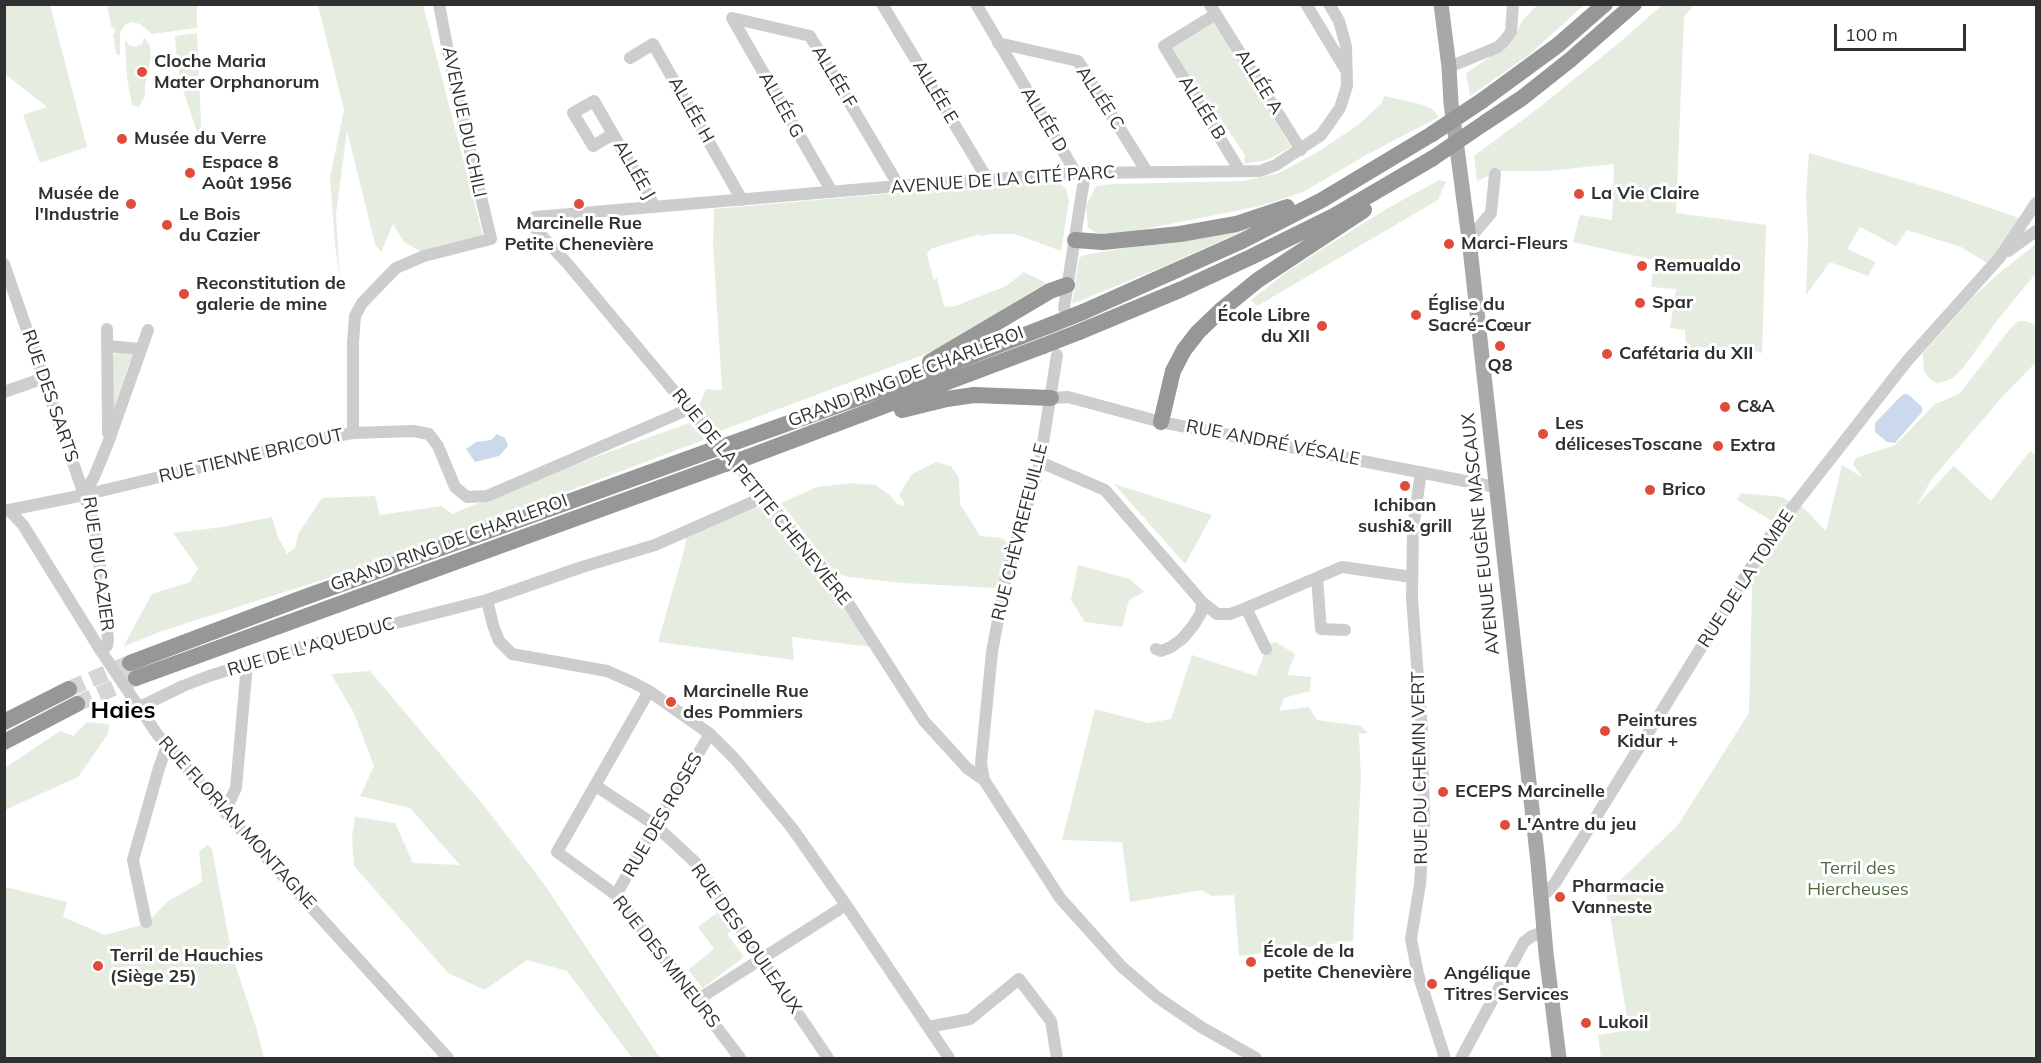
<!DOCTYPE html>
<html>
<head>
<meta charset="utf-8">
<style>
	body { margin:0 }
	#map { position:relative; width:2041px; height:1063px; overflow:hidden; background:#fff; font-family:Mulish,sans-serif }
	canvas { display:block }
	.frame { position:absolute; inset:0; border:6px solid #303030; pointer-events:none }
	.scale { position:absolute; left:1834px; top:24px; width:132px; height:27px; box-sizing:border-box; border:3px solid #303030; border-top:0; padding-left:8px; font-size:18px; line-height:21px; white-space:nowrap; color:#303030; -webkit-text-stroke:4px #fff; paint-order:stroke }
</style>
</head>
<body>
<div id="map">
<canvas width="2041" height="1063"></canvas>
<div class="frame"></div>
<div class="scale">100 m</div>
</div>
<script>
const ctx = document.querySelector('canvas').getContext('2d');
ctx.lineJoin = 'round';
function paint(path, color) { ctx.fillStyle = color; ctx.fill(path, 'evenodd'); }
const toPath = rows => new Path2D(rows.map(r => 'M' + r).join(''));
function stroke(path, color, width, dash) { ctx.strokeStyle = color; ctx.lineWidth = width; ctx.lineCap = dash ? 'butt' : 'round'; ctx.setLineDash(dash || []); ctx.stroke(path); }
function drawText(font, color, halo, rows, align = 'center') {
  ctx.font = font + ' Mulish,sans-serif'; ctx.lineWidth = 6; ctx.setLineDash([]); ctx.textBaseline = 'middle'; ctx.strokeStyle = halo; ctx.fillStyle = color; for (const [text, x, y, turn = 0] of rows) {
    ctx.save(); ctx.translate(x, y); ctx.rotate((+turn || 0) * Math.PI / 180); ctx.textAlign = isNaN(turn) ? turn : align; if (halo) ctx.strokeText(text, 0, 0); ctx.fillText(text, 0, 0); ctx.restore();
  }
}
paint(toPath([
	[4,5,50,5,87,147,40,163,23,115,47,107,5,74],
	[107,5,197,5,197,28,152,34,140,24,132,22,125,25,120,33,120,56,116,54,113,35,116,31,111,26],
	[318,5,423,5,483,236,422,252,404,242,393,224,381,252,375,244,347,131,336,214,340,281,335,244,330,177,344,110],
	[1537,5,1584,5,1529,55,1470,96,1466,73,1511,43,1523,20],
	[1662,5,1694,5,1684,17,1676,213,1766,225,1762,353,1755,351,1686,347,1685,330,1670,328,1676,289,1651,287,1654,260,1573,242,1580,215,1612,220,1614,164,1548,171,1499,171,1477,181,1474,156,1540,107,1626,37],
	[1212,16,1291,147,1267,160,1244,164,1245,155,1208,100,1197,94,1169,48],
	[197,33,202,147,183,90,177,64,175,36],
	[144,37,150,46,151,56,145,85,145,96,139,107,132,105,127,78,125,43,125,39,129,45,135,47,142,44],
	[1384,96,1420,104,1432,109,1439,117,1368,154,1303,192,1260,206,1105,237,1088,228,1086,206,1096,186,1114,184,1243,181,1279,173,1316,153,1358,125,1381,104],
	[1809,153,1940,191,2025,220,1992,266,1961,247,1907,230,1896,246,1860,227,1847,249,1876,262,1868,276,1830,262,1806,295,1808,239,1806,194],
	[1439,180,1446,182,1438,200,1257,306,1251,300,1287,272,1335,241,1388,208],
	[1032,181,1057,181,1066,189,1069,201,1061,251,1015,234,991,234,980,236,980,234,930,249,927,255,934,280,937,278,944,306,953,307,1006,286,1024,272,1046,283,936,350,720,431,697,410,706,389,722,390,713,244,714,209],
	[1250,228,1160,268,1072,304,1079,258,1084,255],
	[2036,244,2036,273,1996,322,1963,368,1953,378,1946,381,1938,383,1931,380,1924,371,1923,353,1973,297,1997,275],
	[2018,321,2026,321,2033,324,2036,328,2036,362,2003,396,1932,479,1916,506,1954,466,1991,501,2030,451,2036,456,2036,1058,1601,1058,1598,1035,1629,1030,1606,891,1610,890,1678,825,1749,713,1752,588,1745,577,1795,504,1803,507,1826,531,1842,465,1862,477,1853,464,1856,458,1895,445,1935,404,1959,394,2010,329],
	[119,352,129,352,134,355,133,363,129,363,111,417,111,368,114,354],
	[689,423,706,439,394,557,159,632,123,647,152,594,190,582,198,568,173,533,222,527,272,517,278,537,287,554,295,548,298,534,322,498,375,496,380,515,442,506,452,514,551,473],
	[936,462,951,466,959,478,960,504,980,536,1001,538,1007,542,1009,549,1000,585,995,588,903,583,848,577,835,572,781,503,817,487,851,483,875,485,891,496,897,504,903,506,905,503,900,497,900,493,912,474],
	[1114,484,1212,515,1185,564],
	[1741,493,1782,497,1790,502,1775,523,1737,500],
	[764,507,769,510,780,526,825,576,871,647,792,637,794,660,658,642,685,547,686,537,753,508],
	[1078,565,1130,579,1144,592,1129,600,1122,627,1085,622,1071,600],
	[1276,642,1295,654,1287,675,1311,677,1310,691,1284,698,1279,711,1309,707,1317,720,1361,726,1368,733,1359,734,1361,778,1353,941,1239,956,1234,895,1211,896,1202,890,1130,902,1122,842,1062,840,1095,709,1148,723,1171,719,1192,655,1256,676,1268,644],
	[370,671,485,807,544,884,660,1058,632,1058,567,971,527,960,485,990,448,973,354,866,352,837,355,817,395,823,413,863,460,865,410,808,360,796,374,766,354,713,331,674],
	[87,722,109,724,108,734,78,777,5,810,5,768,60,731,73,736],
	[208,845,212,849,232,955,256,1027,264,1058,5,1058,5,887,67,902,63,917,105,935,146,924,168,901,202,882,199,851],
	[718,912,732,930,727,934,744,957,703,988,688,970,714,949,698,927]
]), '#e4eddf');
paint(toPath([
	[1906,394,1909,395,1922,407,1922,412,1895,443,1887,442,1875,432,1875,423,1902,395],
	[497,434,505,438,508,446,499,456,475,462,466,449,476,442,491,440]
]), '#ccd9ec');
stroke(toPath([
	[69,689,130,663],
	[77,704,136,678]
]), '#d6d6d6', 16, [16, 8]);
stroke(toPath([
	[882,4,988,180],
	[976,4,1076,173],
	[1306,4,1347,72],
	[1210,5,1301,150],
	[1216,14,1164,46,1240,171],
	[732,18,810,36,899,186],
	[732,18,832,192],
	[998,43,1078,61,1147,172],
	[630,58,653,44,742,200],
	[1449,67,1498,47,1505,40,1511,32,1513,4],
	[613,134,593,146,573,113,594,101,613,134,655,207],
	[1469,239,1491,213,1495,174],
	[2008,251,2036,231],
	[4,264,95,526,108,639,107,646,101,651],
	[1064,308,1085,173],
	[107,329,108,433],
	[107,346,141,349],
	[4,392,44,378],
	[1051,398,1068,397,1161,422,1496,487],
	[353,433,353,342,355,316,362,303,396,268,424,256,491,239,454,83,439,4],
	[1040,462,1105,490,1202,602,1217,614,1230,614,1246,608,1342,567,1412,577],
	[1421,472,1413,528,1412,598,1422,731,1424,825,1420,884,1411,939,1418,974,1445,1058],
	[84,495,94,477,108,443,148,330],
	[9,510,23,525,101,651,157,734,222,809,448,1058],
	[4,511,84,495,260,453,277,446,353,433,413,431,429,434,438,446,455,487,467,497,487,496,689,409],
	[1317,578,1321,629,1345,630],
	[487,600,493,625,499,641,512,654,607,671,634,683,649,691,710,734,735,759,792,828,846,905,949,1058],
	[1246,608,1266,649],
	[1156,649,1161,651,1171,647,1182,639,1193,626,1201,613,1202,602],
	[649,691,557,852,616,895,740,1058],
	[140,707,183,686,209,676,302,647,487,600,582,567,655,545,764,497],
	[984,780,981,763,992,652,1006,577,1040,462,1057,355],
	[596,786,655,825,696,863,828,1058],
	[222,809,229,803,236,788,247,664],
	[616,895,655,825,710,734],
	[1541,895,1547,892,1555,883,1771,535,1907,361,2000,257,2036,203],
	[146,922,133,860,159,768,167,745],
	[697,1000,846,905],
	[928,1027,970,1019,1019,979,1051,1021,1057,1058],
	[1256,1058,1201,1027,1157,997,1122,967,1060,898,984,780,967,768,924,721,836,584,712,434,689,409,567,263,540,234,535,228,535,217,899,186,1076,173,1260,171,1276,165,1321,135,1340,108,1347,86,1346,46,1339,21,1329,4],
	[1461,1058,1524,942,1532,936,1544,932]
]), '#cdcdcd', 12);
stroke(toPath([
	[1441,4,1449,67,1451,103,1469,239,1538,863,1546,953,1559,1058]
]), '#a8a8a8', 15);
stroke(toPath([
	[1483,100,1558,45,1605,4],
	[1486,122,1522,98,1570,60,1634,4],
	[1075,240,1103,242,1180,234,1236,224,1287,207],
	[1083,312,1242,241,1322,200,1432,134],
	[1079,332,1182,289,1251,257,1334,216,1433,158],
	[930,362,1050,291,1067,285],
	[902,410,947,399,974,395,1051,398],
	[1161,422,1173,371,1184,350,1198,332,1221,310,1258,280,1364,210],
	[730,444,903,382,1048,326],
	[743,459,1043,346],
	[130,663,297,600,712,450],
	[136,678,725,464],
	[4,722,69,689],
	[4,742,77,704]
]), '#979797', 16);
stroke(toPath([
	[1432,134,1483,100],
	[1433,158,1486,122],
	[1048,326,1083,312],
	[1043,346,1079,332],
	[712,450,730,444],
	[725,464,743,459]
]), '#979797', 16);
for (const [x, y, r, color] of [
	[142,72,6,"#e14c39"],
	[122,139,6,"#e14c39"],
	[190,173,6,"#e14c39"],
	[1579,194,6,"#e14c39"],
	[131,204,6,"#e14c39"],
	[579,204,6,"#e14c39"],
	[167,225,6,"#e14c39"],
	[1449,244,6,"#e14c39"],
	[1642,266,6,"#e14c39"],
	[184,294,6,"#e14c39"],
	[1640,303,6,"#e14c39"],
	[1416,315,6,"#e14c39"],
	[1322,326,6,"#e14c39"],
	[1500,346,6,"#e14c39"],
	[1607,354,6,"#e14c39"],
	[1725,407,6,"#e14c39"],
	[1543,434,6,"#e14c39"],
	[1718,446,6,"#e14c39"],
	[1405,486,6,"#e14c39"],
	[1650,490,6,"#e14c39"],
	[671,702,6,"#e14c39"],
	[1605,731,6,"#e14c39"],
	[1443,792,6,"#e14c39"],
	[1505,825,6,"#e14c39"],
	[1560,897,6,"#e14c39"],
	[1251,962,6,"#e14c39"],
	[98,966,6,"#e14c39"],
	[1432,984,6,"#e14c39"],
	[1586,1023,6,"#e14c39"]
]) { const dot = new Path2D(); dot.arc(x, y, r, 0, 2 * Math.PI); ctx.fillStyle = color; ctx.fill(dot); stroke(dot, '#fff', 2); }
drawText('bold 18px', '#303030', '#fff', [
	["Cloche Maria",154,62],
	["Mater Orphanorum",154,83],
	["Musée du Verre",134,139],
	["Espace 8",202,163],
	["Août 1956",202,184],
	["Musée de",119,194,"right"],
	["l'Industrie",119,215,"right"],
	["La Vie Claire",1591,194],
	["Le Bois",179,215],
	["du Cazier",179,236],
	["Marcinelle Rue",579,224,"center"],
	["Petite Chenevière",579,245,"center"],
	["Marci-Fleurs",1461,244],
	["Remualdo",1654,266],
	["Reconstitution de",196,284],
	["galerie de mine",196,305],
	["Spar",1652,303],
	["Église du",1428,305],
	["Sacré-Cœur",1428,326],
	["École Libre",1310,316,"right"],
	["du XII",1310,337,"right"],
	["Cafétaria du XII",1619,354],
	["Q8",1500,366,"center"],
	["C&A",1737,407],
	["Les",1555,424],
	["délicesesToscane",1555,445],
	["Extra",1730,446],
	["Brico",1662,490],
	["Ichiban",1405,506,"center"],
	["sushi& grill",1405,527,"center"],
	["Marcinelle Rue",683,692],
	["des Pommiers",683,713],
	["Peintures",1617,721],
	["Kidur +",1617,742],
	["ECEPS Marcinelle",1455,792],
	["L'Antre du jeu",1517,825],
	["Pharmacie",1572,887],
	["Vanneste",1572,908],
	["École de la",1263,952],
	["petite Chenevière",1263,973],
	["Terril de Hauchies",110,956],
	["(Siège 25)",110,977],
	["Angélique",1444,974],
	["Titres Services",1444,995],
	["Lukoil",1598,1023]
], 'left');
drawText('18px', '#303030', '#fff', [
	["ALLÉE F",834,77,59],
	["ALLÉE A",1259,82,58],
	["ALLÉE E",935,92,59],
	["ALLÉE C",1100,98,57],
	["ALLÉE G",781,105,61],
	["ALLÉE B",1202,108,58],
	["ALLÉE H",691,110,60],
	["ALLÉE D",1044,120,59],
	["AVENUE DU CHILI",464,122,78],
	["ALLÉE J",634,170,60],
	["AVENUE DE LA CITÉ PARC",1003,180,-4],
	["GRAND RING DE CHARLEROI",906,377,-21],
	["RUE DES SARTS",50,396,71],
	["RUE ANDRÉ VÉSALE",1273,443,11],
	["RUE TIENNE BRICOUT",251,456,-13],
	["RUE DE LA PETITE CHENEVIÈRE",761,497,51],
	["RUE CHÈVREFEUILLE",1020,532,-76],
	["AVENUE EUGÈNE MASCAUX",1481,534,-96],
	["GRAND RING DE CHARLEROI",449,543,-20],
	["RUE DU CAZIER",98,564,82],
	["RUE DE LA TOMBE",1746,579,-57],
	["RUE DE L'AQUEDUC",311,647,-16],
	["RUE DU CHEMIN VERT",1420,768,-91],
	["RUE DES ROSES",663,815,-60],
	["RUE FLORIAN MONTAGNE",237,823,48],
	["RUE DES BOULEAUX",746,939,55],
	["RUE DES MINEURS",666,962,52]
]);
drawText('18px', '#4b6b3e', '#fff', [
	["Terril des",1858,869],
	["Hiercheuses",1858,890]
]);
drawText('bold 24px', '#000', '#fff', [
	["Haies",123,711]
]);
</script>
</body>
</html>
